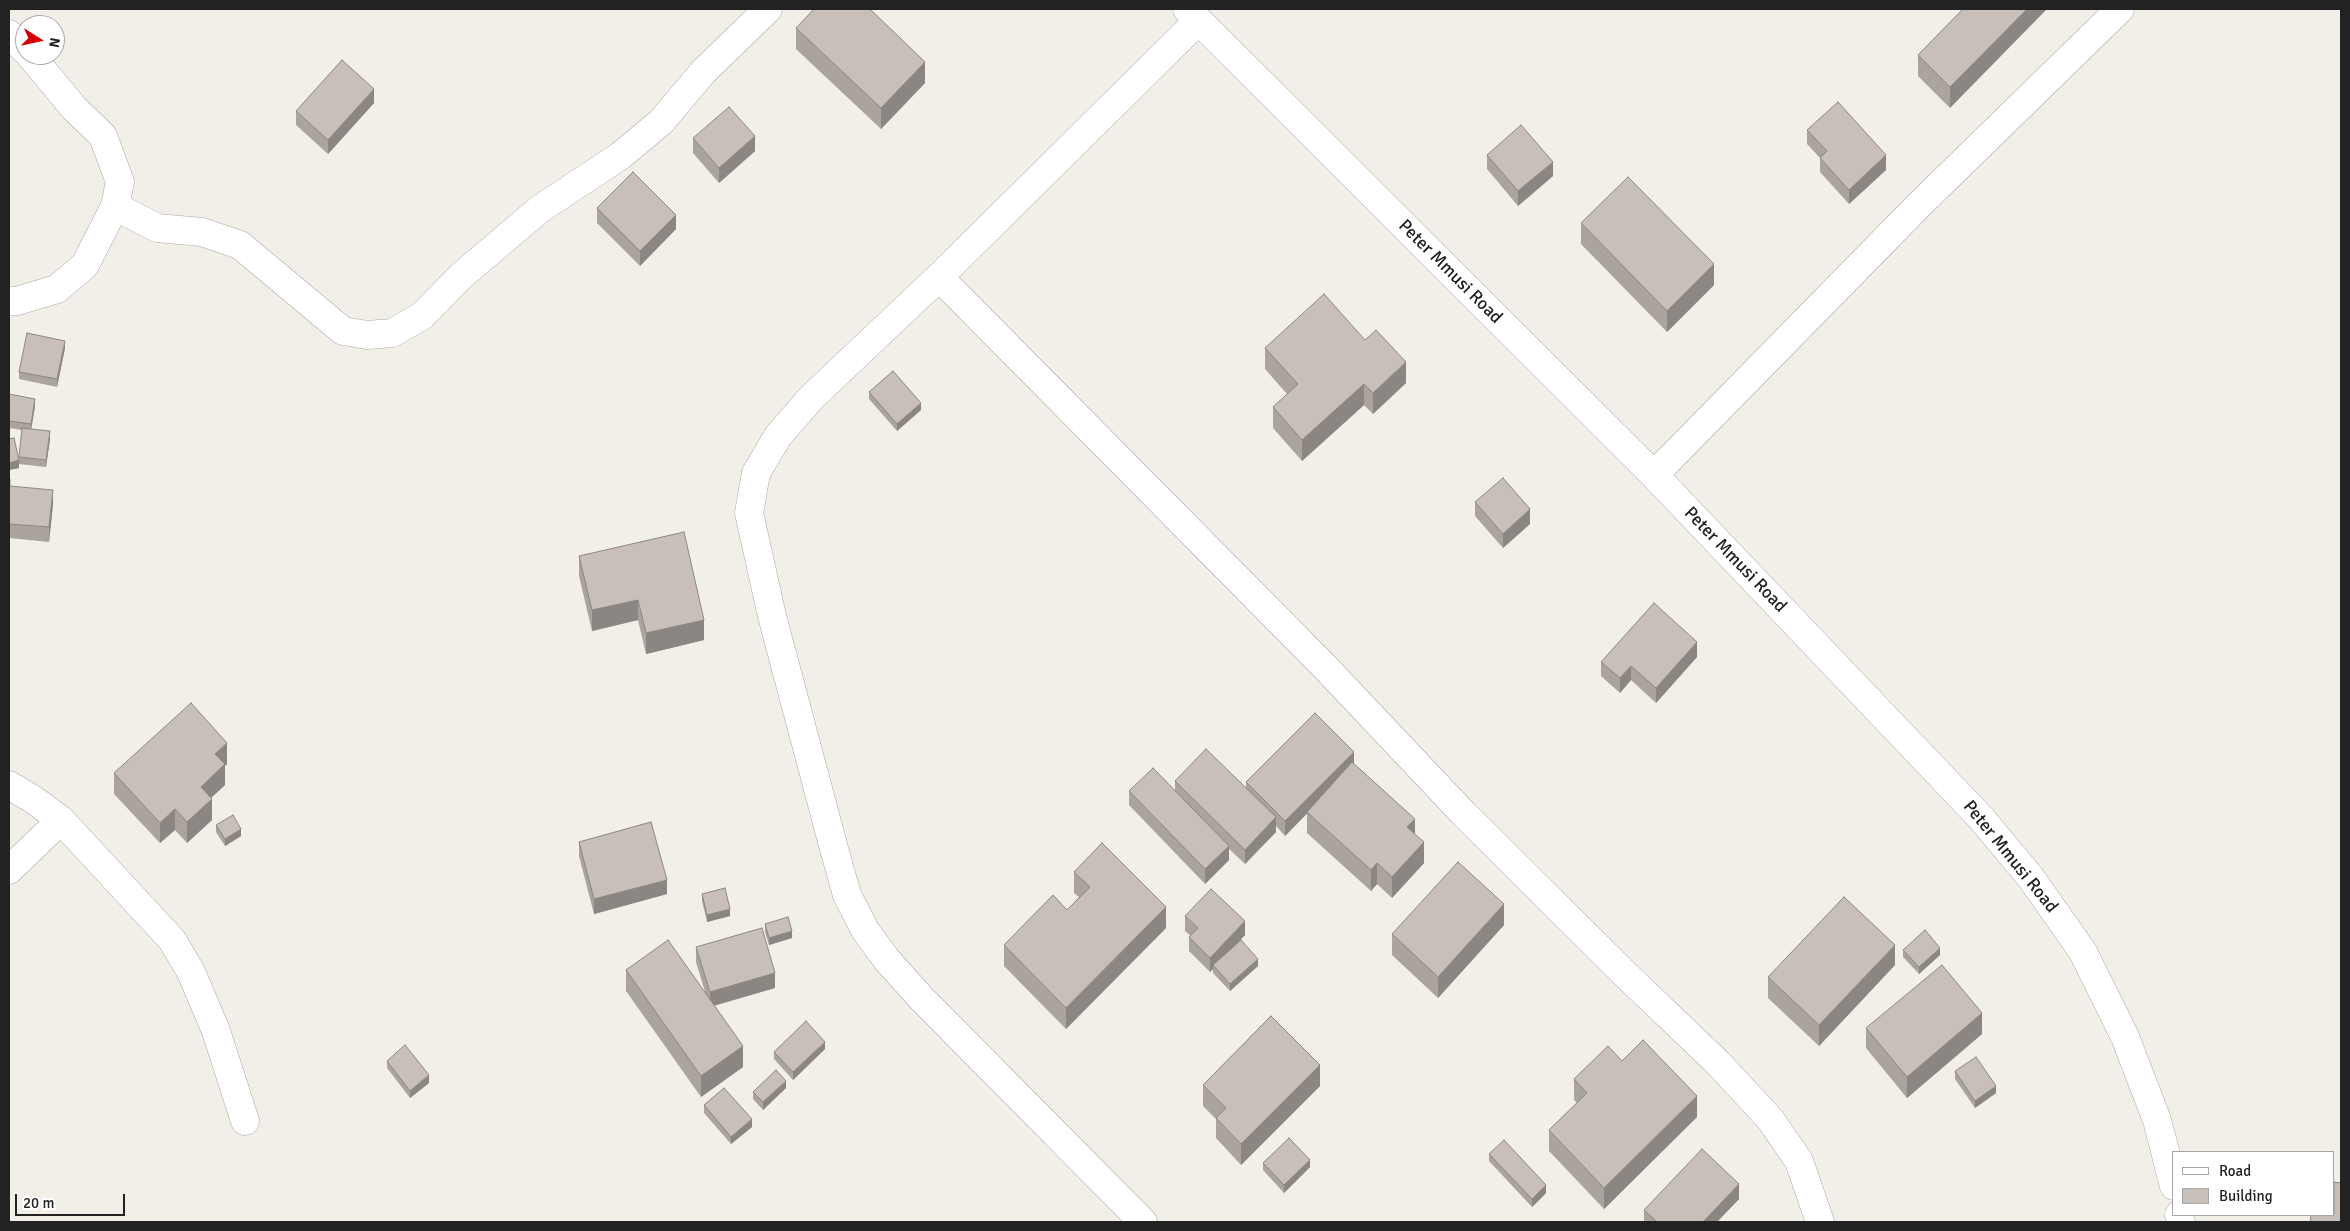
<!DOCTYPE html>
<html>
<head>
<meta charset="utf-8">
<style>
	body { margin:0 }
	#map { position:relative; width:2350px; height:1231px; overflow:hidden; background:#f2efe9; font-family:Signika,sans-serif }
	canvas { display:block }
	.frame { position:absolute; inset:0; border:10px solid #222; pointer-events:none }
	.legend { position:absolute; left:2172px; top:1151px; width:162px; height:65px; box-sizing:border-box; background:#fff; border:1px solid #a7a7a7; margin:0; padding:6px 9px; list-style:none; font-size:15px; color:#222 }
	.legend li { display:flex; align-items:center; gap:10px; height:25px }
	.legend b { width:25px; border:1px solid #a7a7a7 }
	.north { position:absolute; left:15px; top:15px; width:50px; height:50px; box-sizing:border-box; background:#fff; border:1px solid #a7a7a7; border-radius:50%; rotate:100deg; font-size:14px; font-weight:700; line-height:20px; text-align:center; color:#222 }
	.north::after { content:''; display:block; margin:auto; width:18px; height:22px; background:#d40000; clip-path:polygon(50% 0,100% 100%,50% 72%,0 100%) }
	.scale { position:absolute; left:15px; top:1194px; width:110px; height:22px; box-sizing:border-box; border:2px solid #222; border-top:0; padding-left:6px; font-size:15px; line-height:18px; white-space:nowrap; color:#222; -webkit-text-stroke:4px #fff; paint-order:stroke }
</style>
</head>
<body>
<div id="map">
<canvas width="2350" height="1231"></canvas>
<div class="frame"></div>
<ul class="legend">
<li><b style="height:6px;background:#fff"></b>Road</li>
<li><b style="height:14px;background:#c7bfb8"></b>Building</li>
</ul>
<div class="north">N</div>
<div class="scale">20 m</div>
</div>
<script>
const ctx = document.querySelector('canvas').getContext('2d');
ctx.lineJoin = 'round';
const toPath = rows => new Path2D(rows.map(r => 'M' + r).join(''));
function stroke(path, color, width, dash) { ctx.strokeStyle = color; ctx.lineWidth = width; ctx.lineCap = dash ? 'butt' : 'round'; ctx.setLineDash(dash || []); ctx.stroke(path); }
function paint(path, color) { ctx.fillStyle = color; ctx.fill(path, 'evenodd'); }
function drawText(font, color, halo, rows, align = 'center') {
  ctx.font = font + ' Signika,sans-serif'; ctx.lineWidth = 4.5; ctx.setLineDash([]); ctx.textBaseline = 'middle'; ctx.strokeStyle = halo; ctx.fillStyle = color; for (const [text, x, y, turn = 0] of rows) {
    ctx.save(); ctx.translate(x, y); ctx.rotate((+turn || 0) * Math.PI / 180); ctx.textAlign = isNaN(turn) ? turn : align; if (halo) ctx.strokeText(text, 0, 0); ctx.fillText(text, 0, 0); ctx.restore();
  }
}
const minor = toPath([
	[1187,9,1654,475,1981,818,2031,878,2083,952,2125,1037,2157,1120,2174,1186],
	[9,34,25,50],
	[115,206,157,228,202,232,240,245,343,331,367,335,392,333,422,316,461,276,540,209,620,156,661,122,703,72,768,9],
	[939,277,1325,667,1463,813,1627,976,1718,1063,1770,1119,1799,1161,1820,1222],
	[9,301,17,301,57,289,85,265,115,206,120,182,103,136,74,108,30,55],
	[1654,475,1921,203,2120,9],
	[9,785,34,800,61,820,172,940,191,972,216,1031,245,1121],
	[9,870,61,820],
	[2179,1215,2181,1222],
	[1143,1222,922,999,887,960,865,930,847,895,833,845,772,616,749,513,756,473,778,436,811,398,939,277,1198,21]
]);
stroke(minor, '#a9a9a9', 29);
stroke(minor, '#fff', 28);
paint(toPath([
	[1963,9,1950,108,1918,76,1918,55],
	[796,28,925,83,881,129,796,49],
	[374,103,328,154,296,125,296,111],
	[1807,130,1886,170,1849,204,1820,172,1820,158,1807,144],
	[693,138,755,151,719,183,693,153],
	[1487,155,1553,176,1518,206,1487,169],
	[597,208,676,229,640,266,597,223],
	[1581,223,1714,285,1667,332,1581,244],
	[1365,340,1406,383,1373,414,1364,405,1302,461,1273,428,1273,407,1287,394,1265,369,1265,348],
	[65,348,57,387,19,379,19,372],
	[869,392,921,410,897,431,869,399],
	[9,394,35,406,31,429,50,439,46,467,19,464,19,468,9,470,9,439,19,460,22,430,9,428],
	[9,478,10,486,53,504,49,542,9,538],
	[1475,502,1530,524,1503,548,1475,516],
	[579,556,704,640,646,654,638,620,592,631,579,576],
	[1697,657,1656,703,1631,680,1620,693,1601,676,1601,662],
	[227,764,225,766,225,785,211,798,212,820,187,843,175,830,160,843,114,794,114,773],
	[1354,764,1415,834,1424,863,1392,898,1377,884,1371,891,1307,833,1307,813,1285,836,1276,826,1276,832,1245,864,1229,849,1229,860,1205,884,1129,805,1129,791,1175,790,1175,781,1246,789,1246,782],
	[216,825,241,836,225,846,216,832],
	[579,842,667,894,594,914,579,856],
	[1074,872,1166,928,1066,1029,1004,966,1004,945,1067,910,1079,897,1074,893],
	[702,894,730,916,707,922,702,901],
	[1185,916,1245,935,1237,943,1258,966,1230,991,1213,973,1213,969,1210,972,1189,951,1189,937,1191,936,1185,931],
	[765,924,792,938,769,945,765,932],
	[1504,925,1438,998,1392,955,1392,934],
	[696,947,775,988,714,1005,743,1067,701,1097,626,991,626,970,706,995,696,962],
	[1903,950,1940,955,1919,974,1903,957],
	[1895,965,1819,1046,1768,998,1768,977],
	[1866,1028,1982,1034,1907,1098,1866,1048],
	[825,1049,793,1080,774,1059,774,1052],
	[387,1061,429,1083,410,1098,387,1068],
	[1622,1061,1697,1117,1604,1209,1549,1151,1549,1130,1577,1103,1574,1100,1574,1079],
	[1955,1071,1996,1093,1975,1108,1955,1079],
	[1203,1085,1320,1086,1241,1165,1216,1138,1216,1119,1203,1106],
	[786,1088,763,1110,753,1099,753,1092],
	[704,1105,752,1127,731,1144,704,1113],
	[1489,1154,1546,1193,1532,1207,1489,1161],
	[1263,1163,1310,1167,1284,1193,1263,1170],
	[1739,1199,1717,1222,1644,1222,1644,1210]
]), '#aba49e');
paint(toPath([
	[2027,9,2047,9,1950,108,1950,87],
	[925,62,925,83,881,129,881,108],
	[374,89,374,103,328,154,328,140],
	[755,136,755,151,719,183,719,168],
	[1886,155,1886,170,1849,204,1849,190],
	[1553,162,1553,176,1518,206,1518,191],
	[676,215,676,229,640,266,640,251],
	[1714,264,1714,285,1667,332,1667,311],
	[65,341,65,348,57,387,57,379],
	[1406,362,1406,383,1373,414,1373,393],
	[1364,384,1364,405,1302,461,1302,440],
	[35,399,35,406,31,431,31,424],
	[921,403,921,410,897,431,897,424],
	[50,431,50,439,46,467,46,460],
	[19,460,19,468,9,470,9,463],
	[53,490,53,504,49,542,49,527],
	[1530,509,1530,524,1503,548,1503,534],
	[638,600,638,620,592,631,592,610],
	[704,620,704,640,646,654,646,633],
	[1697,642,1697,657,1656,703,1656,688],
	[1631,666,1631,680,1620,693,1620,678],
	[227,743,227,764,225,766,225,785,201,807,201,787,215,754],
	[1354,752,1354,766,1285,836,1285,821],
	[212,799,212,820,187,843,187,822],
	[175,809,175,830,160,843,160,823],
	[1276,817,1276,832,1245,864,1245,850],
	[1415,819,1415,840,1407,827],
	[241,829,241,836,225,846,225,839],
	[1424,842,1424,863,1392,898,1392,877],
	[1229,846,1229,860,1205,884,1205,869],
	[1377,863,1377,884,1371,891,1371,870],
	[667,880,667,894,594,914,594,899],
	[1504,904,1504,925,1438,998,1438,977],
	[1166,907,1166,928,1066,1029,1066,1008],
	[730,909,730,916,707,922,707,915],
	[1245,921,1245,935,1215,967,1213,965,1213,969,1210,972,1210,958],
	[792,931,792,938,769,945,769,938],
	[1895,945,1895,965,1819,1046,1819,1025],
	[1940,948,1940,955,1919,974,1919,967],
	[1258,959,1258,966,1230,991,1230,984],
	[775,973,775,988,710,1007,710,992],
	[1982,1013,1982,1034,1907,1098,1907,1077],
	[825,1042,825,1049,793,1080,793,1072],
	[743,1046,743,1067,701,1097,701,1076],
	[1320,1065,1320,1086,1241,1165,1241,1144],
	[429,1075,429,1083,410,1098,410,1091],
	[786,1081,786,1088,763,1110,763,1102],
	[1996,1086,1996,1093,1975,1108,1975,1101],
	[1697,1096,1697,1117,1604,1209,1604,1188],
	[752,1119,752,1127,731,1144,731,1137],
	[1310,1160,1310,1167,1284,1193,1284,1185],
	[1739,1184,1739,1199,1717,1222,1703,1222],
	[1546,1185,1546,1193,1532,1207,1532,1199]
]), '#8b8681');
const building = toPath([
	[814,9,870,9,925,62,881,108,796,28,814,9],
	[1963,9,2027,9,1950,87,1918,55,1963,9],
	[342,60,374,89,328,140,296,111,342,60],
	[1838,102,1886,155,1849,190,1820,158,1827,151,1807,130,1838,102],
	[729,107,755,136,719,168,693,138,729,107],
	[1521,125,1553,162,1518,191,1487,155,1521,125],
	[633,172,676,215,640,251,597,208,633,172],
	[1628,177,1714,264,1667,311,1581,223,1628,177],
	[1324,294,1365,340,1376,330,1406,362,1373,393,1364,384,1302,440,1273,407,1298,384,1265,348,1324,294],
	[27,333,65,341,57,379,19,372,27,333],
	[893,371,921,403,897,424,869,392,893,371],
	[9,394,35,399,31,424,9,421,9,394],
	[22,428,50,431,46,460,19,457,22,428],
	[14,438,19,460,9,463,9,439,14,438],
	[9,478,10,479,10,486,53,490,49,527,9,524,9,478],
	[1503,478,1530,509,1503,534,1475,502,1503,478],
	[684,532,704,620,646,633,638,600,592,610,579,556,684,532],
	[1654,603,1697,642,1656,688,1631,666,1620,678,1601,662,1654,603],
	[191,703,227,743,215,754,225,764,201,787,212,799,187,822,175,809,160,823,114,773,191,703],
	[1315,713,1354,752,1285,821,1246,782,1315,713],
	[1206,749,1276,817,1245,850,1175,781,1206,749],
	[1352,762,1415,819,1407,827,1424,842,1392,877,1377,863,1371,870,1307,812,1352,762],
	[1153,768,1229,846,1205,869,1129,791,1153,768],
	[233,815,241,829,225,839,216,825,233,815],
	[651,822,667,880,594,899,579,842,651,822],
	[1102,843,1166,907,1066,1008,1004,945,1053,895,1067,910,1090,887,1074,872,1102,843],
	[1458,862,1504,904,1438,977,1392,934,1458,862],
	[725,888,730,909,707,915,702,894,725,888],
	[1211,889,1245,921,1210,958,1189,937,1198,928,1185,916,1211,889],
	[1844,897,1895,945,1819,1025,1768,977,1844,897],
	[788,917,792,931,769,938,765,924,788,917],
	[762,928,775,973,710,992,696,947,762,928],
	[1925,930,1940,948,1919,967,1903,950,1925,930],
	[668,940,743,1046,701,1076,626,970,668,940],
	[1241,940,1258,959,1230,984,1213,965,1241,940],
	[1942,965,1982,1013,1907,1077,1866,1028,1942,965],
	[1271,1016,1320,1065,1241,1144,1216,1118,1226,1108,1203,1085,1271,1016],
	[806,1021,825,1042,793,1072,774,1052,806,1021],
	[1643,1040,1697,1096,1604,1188,1549,1130,1587,1093,1574,1079,1608,1046,1622,1061,1643,1040],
	[405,1045,429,1075,410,1091,387,1061,405,1045],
	[1976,1057,1996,1086,1975,1101,1955,1071,1976,1057],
	[776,1070,786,1081,763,1102,753,1092,776,1070],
	[724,1088,752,1119,731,1137,704,1105,724,1088],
	[1289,1138,1310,1160,1284,1185,1263,1163,1289,1138],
	[1504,1140,1546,1185,1532,1199,1489,1154,1504,1140],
	[1702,1149,1739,1184,1703,1222,1657,1222,1644,1210,1702,1149],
	[2334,1182,2341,1183,2341,1222,2310,1222,2311,1215,2334,1215,2334,1182]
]);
paint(building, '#c7bfb8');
stroke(building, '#8b8681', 1);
drawText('18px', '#222', '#fff', [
	["Peter Mmusi Road",1450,272,45],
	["Peter Mmusi Road",1735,560,46],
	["Peter Mmusi Road",2010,857,51]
]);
</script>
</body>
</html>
